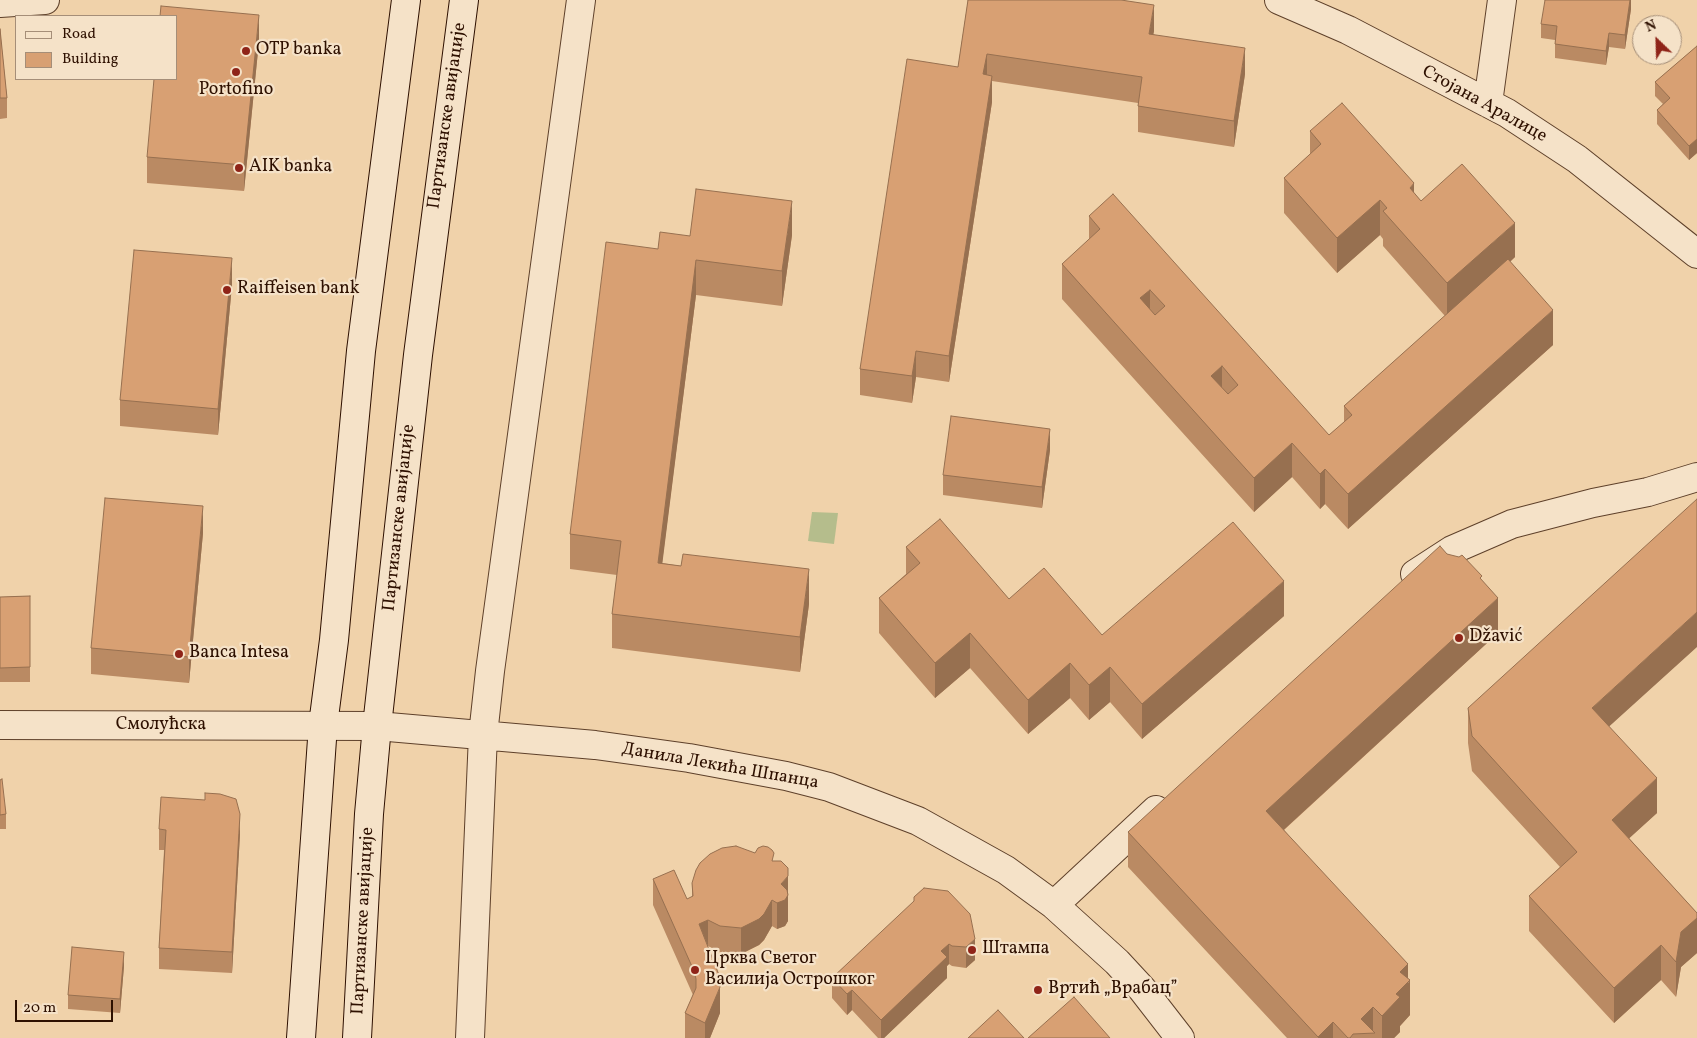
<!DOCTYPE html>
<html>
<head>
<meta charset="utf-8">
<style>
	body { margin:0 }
	#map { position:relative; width:1697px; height:1038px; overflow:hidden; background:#f0d2aa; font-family:Vollkorn,serif }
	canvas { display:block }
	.legend { position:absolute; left:15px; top:15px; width:162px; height:65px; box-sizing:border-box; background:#f5e2c8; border:1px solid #a58e78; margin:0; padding:6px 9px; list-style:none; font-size:15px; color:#2e1000 }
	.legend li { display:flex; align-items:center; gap:10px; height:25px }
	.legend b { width:25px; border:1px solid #a58e78 }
	.north { position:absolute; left:1632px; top:15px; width:50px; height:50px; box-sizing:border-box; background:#f5e2c8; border:1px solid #a58e78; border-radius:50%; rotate:336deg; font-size:14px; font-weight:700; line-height:20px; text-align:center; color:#2e1000 }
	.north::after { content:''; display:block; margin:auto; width:18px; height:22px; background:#8f2418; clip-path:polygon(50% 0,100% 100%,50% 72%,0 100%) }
	.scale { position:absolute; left:15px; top:1000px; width:98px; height:22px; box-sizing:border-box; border:2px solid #2e1000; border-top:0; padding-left:6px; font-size:15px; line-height:18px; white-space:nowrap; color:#2e1000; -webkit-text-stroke:4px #f5e2c8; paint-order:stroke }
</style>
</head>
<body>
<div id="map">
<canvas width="1697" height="1038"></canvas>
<ul class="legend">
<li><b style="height:6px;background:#f5e2c8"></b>Road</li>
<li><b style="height:14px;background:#d8a073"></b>Building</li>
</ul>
<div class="north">N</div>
<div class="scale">20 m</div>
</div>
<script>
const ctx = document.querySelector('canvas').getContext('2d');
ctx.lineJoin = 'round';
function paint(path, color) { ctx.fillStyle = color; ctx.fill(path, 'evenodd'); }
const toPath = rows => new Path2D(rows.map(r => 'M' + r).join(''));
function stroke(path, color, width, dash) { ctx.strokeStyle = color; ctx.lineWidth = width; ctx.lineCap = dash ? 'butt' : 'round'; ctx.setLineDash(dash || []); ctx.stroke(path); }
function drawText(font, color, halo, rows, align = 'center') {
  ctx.font = font + ' Vollkorn,serif'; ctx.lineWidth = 4.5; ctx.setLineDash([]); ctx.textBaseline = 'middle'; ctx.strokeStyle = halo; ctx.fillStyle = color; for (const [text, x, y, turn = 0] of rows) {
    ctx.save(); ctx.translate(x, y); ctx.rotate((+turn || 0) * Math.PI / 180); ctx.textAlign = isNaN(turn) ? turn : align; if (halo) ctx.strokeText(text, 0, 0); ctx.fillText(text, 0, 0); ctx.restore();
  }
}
paint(toPath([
	[812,512,838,513,834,544,808,541]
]), '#b5bd8c');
const street = toPath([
	[1279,0,1348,30,1507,113,1577,159,1697,254],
	[0,3,45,0],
	[1488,103,1502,0],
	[1415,574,1452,550,1512,524,1593,503,1648,492,1697,477],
	[0,725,377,726,595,745,689,758,786,776,829,787,918,821,1006,870,1054,905,1117,962,1142,989,1180,1038],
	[1054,905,1156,810],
	[470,1038,483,735,490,671,581,0]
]);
const secondary = toPath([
	[301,1038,323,725,334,640,361,351,406,0],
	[357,1038,369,814,377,726,418,355,464,0]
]);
stroke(street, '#5e402a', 30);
stroke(secondary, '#2e1000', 30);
stroke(street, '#f5e2c8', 28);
stroke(secondary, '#f5e2c8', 28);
paint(toPath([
	[968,0,1154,31,1153,34,1245,74,1234,147,1138,132,1138,103,992,81,992,102,949,382,916,377,912,403,860,395,860,369,958,67],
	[1631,0,1631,9,1625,49,1609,47,1606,65,1555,58,1555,40,1541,38,1541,24],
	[0,29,7,98,7,118,0,119],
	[259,41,244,191,147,183,147,157],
	[1697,46,1697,153,1689,160,1657,124,1657,110,1663,104,1655,96,1655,82],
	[1310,131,1414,193,1421,201,1515,257,1510,262,1553,345,1348,529,1325,504,1320,509,1292,477,1254,512,1062,299,1062,264,1089,240,1089,216,1329,435,1344,422,1344,406,1445,316,1383,246,1383,239,1380,235,1337,273,1284,213,1284,178,1310,154],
	[792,235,782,306,696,295,662,563,681,566,809,604,800,672,612,648,612,614,617,575,570,569,570,534,658,249,690,236],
	[232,285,218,435,120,426,120,400],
	[1050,450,1042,508,943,495,943,475],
	[203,533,189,683,91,674,91,648],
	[906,547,1009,599,1102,635,1284,616,1142,739,1110,702,1089,720,1070,698,1028,734,970,668,935,698,879,633,879,598,906,574],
	[1447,554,1482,581,1498,633,1284,830,1408,979,1410,1015,1400,1026,1400,1032,1394,1038,1287,1038,1128,867,1128,832],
	[30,596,30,682,0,682,0,597],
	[1468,708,1609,727,1657,813,1629,838,1697,913,1697,953,1681,967,1676,997,1661,980,1614,1023,1529,931,1529,896,1560,867,1472,771,1468,743],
	[0,780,6,814,6,829,0,829],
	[159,829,240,834,232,973,159,969,159,948,164,850,159,850],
	[774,861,788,902,788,921,785,926,777,929,772,926,764,940,759,945,741,954,720,952,708,946,720,1013,710,1038,685,1038,685,1013,693,995,653,905,653,879,687,899,692,897,692,883],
	[924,888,975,960,966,968,952,966,949,964,947,966,947,978,884,1038,878,1038,852,1010,847,1015,832,998,832,978,914,902,914,897],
	[124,966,120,1013,68,1009,68,995]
]), '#ba8a63');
paint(toPath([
	[1630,0,1631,0,1631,9,1625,49,1625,35],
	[1154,5,1154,31,1149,60,1149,34],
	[259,15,259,41,244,191,244,165],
	[1609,33,1609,47,1606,65,1606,51],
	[1245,48,1245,74,1234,147,1234,121],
	[987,54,987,80,983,74],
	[992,76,992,102,949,382,949,356],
	[1697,139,1697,153,1689,160,1689,146],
	[1414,183,1414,218,1410,188],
	[1380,200,1380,235,1337,273,1337,238],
	[792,201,792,235,782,306,782,271],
	[1515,223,1515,257,1447,318,1447,283],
	[232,258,232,285,218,435,218,409],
	[696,260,696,295,658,598,658,563],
	[1150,290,1150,324,1140,298],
	[1553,310,1553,345,1348,529,1348,494],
	[916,351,916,377,912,403,912,376],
	[1222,366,1222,401,1211,376],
	[1050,429,1050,450,1042,508,1042,487],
	[1292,443,1292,477,1254,512,1254,478],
	[1325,469,1325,504,1320,509,1320,474],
	[203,506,203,533,189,683,189,657],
	[809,569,809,604,800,672,800,637],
	[1284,581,1284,616,1142,739,1142,704],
	[1498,598,1498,633,1266,846,1266,811],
	[1697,612,1697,647,1592,742,1592,708],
	[970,633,970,668,935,698,935,663],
	[1070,663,1070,698,1028,734,1028,700],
	[1110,667,1110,702,1089,720,1089,685],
	[1657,778,1657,813,1612,854,1612,820],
	[240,814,240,834,232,973,232,952],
	[788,876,788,921,785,926,777,929,777,903,781,884],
	[772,900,772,926,764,940,759,945,741,954,741,928],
	[1697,918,1697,953,1681,967,1676,997,1676,962,1681,932],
	[708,920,708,946,699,924],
	[975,939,975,960,966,968,966,947],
	[949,944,949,964,947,966,947,978,884,1038,881,1038,881,1020,941,951],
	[1661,945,1661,980,1614,1023,1614,988],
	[124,952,124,966,120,1013,120,999],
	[1408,964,1408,983,1410,980,1410,1015,1400,1026,1400,1032,1394,1038,1382,1038,1382,1016,1396,994,1400,972],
	[720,987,720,1013,710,1038,705,1038,705,1023],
	[852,990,852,1010,847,1015,847,994],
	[1373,1007,1373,1033,1361,1019],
	[1333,1022,1333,1038,1318,1038,1318,1037]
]), '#977050');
const building = toPath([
	[968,0,1121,0,1154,5,1149,34,1245,48,1234,121,1138,106,1142,77,987,54,983,74,992,76,949,356,916,351,912,376,860,369,907,59,958,67,968,0],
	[1545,0,1630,0,1625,35,1609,33,1606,51,1555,44,1557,26,1541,24,1545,0],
	[161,6,259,15,244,165,147,157,154,79,176,79,176,16,160,16,161,6],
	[0,29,7,98,0,98,0,29],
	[1697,46,1697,139,1689,146,1657,110,1670,98,1655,82,1697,46],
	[1342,103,1414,183,1410,188,1421,201,1462,164,1515,223,1447,283,1383,211,1387,208,1380,200,1337,238,1284,178,1321,144,1310,131,1342,103],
	[696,189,792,201,782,271,696,260,658,563,681,566,683,554,809,569,800,637,612,614,621,541,570,534,606,242,658,249,660,232,690,236,696,189],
	[1113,194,1329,435,1352,415,1344,406,1508,259,1553,310,1348,494,1325,469,1320,474,1292,443,1254,478,1062,264,1100,229,1089,216,1113,194],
	[1150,290,1165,306,1155,315,1140,298,1150,290],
	[1222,366,1238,385,1228,394,1211,376,1222,366],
	[134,250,232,258,218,409,120,400,134,250],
	[951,416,1050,429,1042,487,943,475,951,416],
	[105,498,203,506,189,657,91,648,105,498],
	[1697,499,1697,612,1592,708,1657,778,1612,820,1697,913,1697,918,1681,932,1676,962,1661,945,1614,988,1529,896,1577,852,1472,736,1468,708,1697,499],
	[940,519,1009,599,1044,568,1102,635,1233,522,1284,581,1142,704,1110,667,1089,685,1070,663,1028,700,970,633,935,663,879,598,920,563,906,547,940,519],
	[1440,546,1447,554,1459,557,1462,555,1482,576,1480,578,1498,598,1266,811,1408,964,1400,972,1410,980,1396,994,1400,997,1382,1016,1373,1007,1361,1019,1375,1033,1353,1034,1350,1038,1348,1038,1333,1022,1318,1037,1128,832,1440,546],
	[30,596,30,667,0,668,0,597,30,596],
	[2,779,6,814,0,815,0,780,2,779],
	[205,793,220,794,236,799,240,814,232,952,159,948,166,830,159,829,161,797,205,800,205,793],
	[736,846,755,853,758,848,763,846,768,847,772,850,774,853,772,861,781,861,788,868,788,876,781,884,787,890,788,895,785,900,777,903,772,900,764,914,759,919,741,928,720,926,708,920,699,924,719,975,720,987,705,1023,685,1013,696,988,696,979,694,971,653,879,674,870,687,899,693,896,692,883,696,870,700,863,710,854,722,848,736,846],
	[924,888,948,891,970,914,975,939,966,947,952,946,949,944,941,951,947,957,881,1020,852,990,847,994,832,978,914,901,914,897,924,888],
	[72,947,124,952,120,999,68,995,72,947],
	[1074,997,1110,1038,1028,1038,1074,997],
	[998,1010,1024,1038,968,1038,998,1010]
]);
paint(building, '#d8a073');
stroke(building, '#977050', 1);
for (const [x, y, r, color] of [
	[246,51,5,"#8f2418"],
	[236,72,5,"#8f2418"],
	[239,168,5,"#8f2418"],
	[227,290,5,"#8f2418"],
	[1459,638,5,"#8f2418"],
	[179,654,5,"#8f2418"],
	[972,950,5,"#8f2418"],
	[695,970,5,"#8f2418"],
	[1038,990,5,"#8f2418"]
]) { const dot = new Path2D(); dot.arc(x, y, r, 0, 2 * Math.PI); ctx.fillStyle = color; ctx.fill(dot); stroke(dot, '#f5e2c8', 2); }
drawText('18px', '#2e1000', '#f5e2c8', [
	["OTP banka",256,51],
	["Portofino",236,91,"center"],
	["AIK banka",249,168],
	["Raiffeisen bank",237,290],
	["Džavić",1469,638],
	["Banca Intesa",189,654],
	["Штампа",982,950],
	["Црква Светог",705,960],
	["Василија Острошког",705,981],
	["Вртић „Врабац”",1048,990]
], 'left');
drawText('18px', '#2e1000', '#f5e2c8', [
	["Стојана Аралице",1484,105,29],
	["Партизанске авијације",448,116,-82],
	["Партизанске авијације",400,518,-84],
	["Смолућска",161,726],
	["Данила Лекића Шпанца",720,767,10],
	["Партизанске авијације",364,921,-87]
]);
</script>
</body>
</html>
